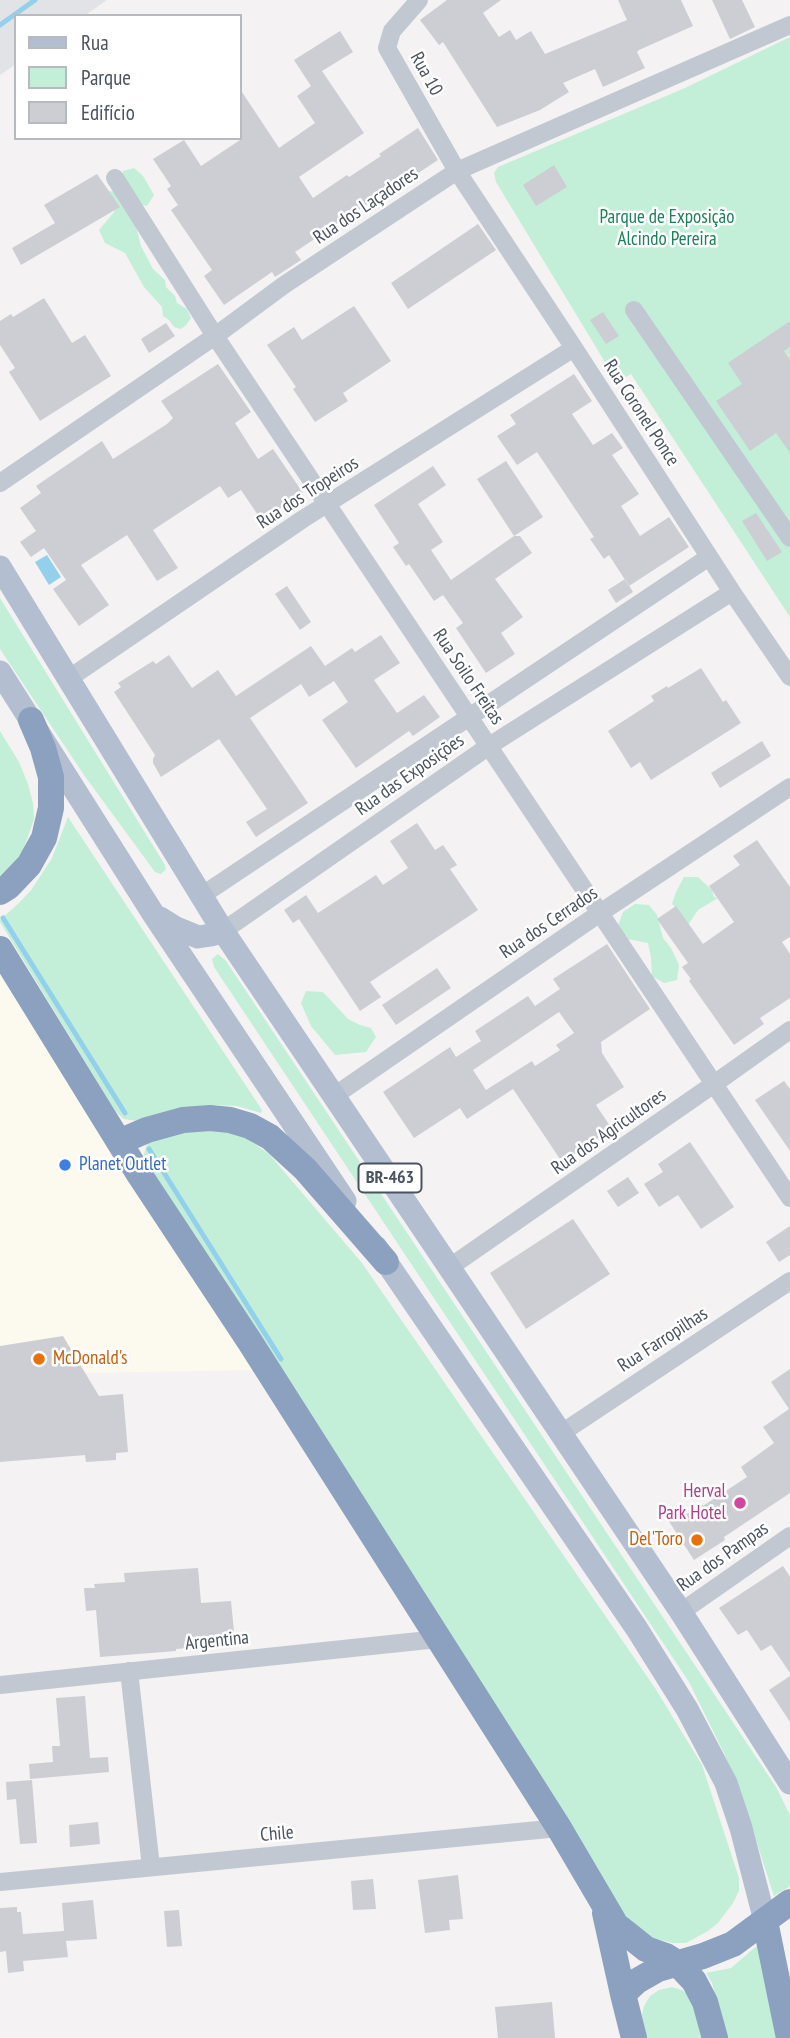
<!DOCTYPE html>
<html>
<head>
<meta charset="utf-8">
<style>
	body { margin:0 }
	#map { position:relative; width:790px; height:2038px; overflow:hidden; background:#f4f2f2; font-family:"PT Sans Narrow",sans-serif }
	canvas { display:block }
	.legend { position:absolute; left:14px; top:14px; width:228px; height:126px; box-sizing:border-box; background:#fff; border:2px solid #b7babf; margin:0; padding:9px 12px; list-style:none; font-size:21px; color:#4a5360 }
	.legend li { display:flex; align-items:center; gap:14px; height:35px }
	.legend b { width:35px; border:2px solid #b7babf }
</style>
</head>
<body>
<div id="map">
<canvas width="790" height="2038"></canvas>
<ul class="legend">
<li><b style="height:9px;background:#b3bfd0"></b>Rua</li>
<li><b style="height:19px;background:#c3efd8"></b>Parque</li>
<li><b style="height:19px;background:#ccced4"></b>Edifício</li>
</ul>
</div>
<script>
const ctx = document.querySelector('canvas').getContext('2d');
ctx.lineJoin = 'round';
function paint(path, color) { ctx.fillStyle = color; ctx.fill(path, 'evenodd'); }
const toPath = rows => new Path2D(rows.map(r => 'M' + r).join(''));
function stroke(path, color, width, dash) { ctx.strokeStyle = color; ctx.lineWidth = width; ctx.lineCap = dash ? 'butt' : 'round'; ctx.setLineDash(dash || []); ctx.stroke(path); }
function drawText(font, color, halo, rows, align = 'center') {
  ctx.font = font + ' "PT Sans Narrow",sans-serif'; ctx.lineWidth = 5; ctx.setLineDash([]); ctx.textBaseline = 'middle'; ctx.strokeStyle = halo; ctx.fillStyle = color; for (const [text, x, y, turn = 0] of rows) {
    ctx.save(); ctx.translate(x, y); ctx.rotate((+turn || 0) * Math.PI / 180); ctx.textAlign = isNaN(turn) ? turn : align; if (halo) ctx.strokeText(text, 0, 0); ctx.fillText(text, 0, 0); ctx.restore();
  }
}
paint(toPath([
	[0,960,259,1370,85,1373,0,1383]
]), '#fcfaee');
paint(toPath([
	[0,0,107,0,84,16,16,16,16,64,0,75]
]), '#e1e3e6');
paint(toPath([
	[790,37,790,617,631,374,617,382,496,182,494,173,498,167,685,88],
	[134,168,143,176,154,195,147,206,139,204,131,187,122,182,123,171],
	[116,191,135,222,141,246,153,269,165,280,166,287,175,296,177,303,187,309,191,318,186,325,181,329,174,327,169,320,163,316,162,307,144,287,125,253,105,243,99,230,115,211,94,202,98,192],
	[0,598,165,865,166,869,161,874,155,872,84,775,0,649],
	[0,731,19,762,28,784,33,803,34,819,24,848,13,866,0,880],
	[68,817,262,1110,261,1113,237,1106,211,1105,137,1121,124,1119,115,1111,0,922,0,920,19,903,32,889,52,858],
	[684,877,698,877,712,890,714,897,718,898,698,910,688,925,679,927,679,910,672,904,676,892],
	[635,904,649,905,657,915,663,938,671,948,679,965,677,980,664,983,652,976,651,957,648,943,622,938,616,931,623,912],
	[218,954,226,961,776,1787,790,1815,790,1886,774,1896,743,1800,724,1753,689,1682,214,967,212,959],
	[306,991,323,992,348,1019,360,1025,371,1028,376,1037,366,1052,335,1055,311,1026,301,1003],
	[193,1130,231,1131,242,1135,269,1154,362,1263,655,1688,702,1765,739,1878,739,1891,733,1903,718,1923,708,1931,686,1943,673,1943,649,1937,623,1913,143,1158,147,1144,158,1137],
	[759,1944,776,2038,727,2038,712,1983,706,1973,731,1968],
	[672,1987,682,1990,691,1997,704,2038,647,2038,642,2015,644,2006,650,1996,659,1990]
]), '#c3efd8');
paint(toPath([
	[47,555,61,577,49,585,35,562]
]), '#92d0eb');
stroke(toPath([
	[0,25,35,0],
	[3,918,125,1113],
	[149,1149,281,1359]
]), '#92d0eb', 5);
paint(toPath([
	[447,0,501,0,483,13,499,37,510,30,516,40,531,31,545,54,627,20,618,0,681,0,693,26,639,50,637,52,645,68,603,87,595,69,563,83,569,92,540,110,497,127,443,42,439,45,420,20],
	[712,0,742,0,755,27,730,39],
	[340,31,353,52,322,71,364,133,299,177,313,198,347,175,349,177,381,156,379,154,418,128,438,160,400,185,399,183,295,252,301,260,275,277,272,272,224,305,204,276,212,270,171,210,178,205,167,189,171,186,153,159,184,140,201,166,240,140,240,89,279,148,315,123,297,96,311,86,294,60],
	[554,165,567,187,536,206,523,185],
	[97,174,120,207,21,265,12,248,55,223,44,205],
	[478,224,496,250,408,309,391,283],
	[44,298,72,343,85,335,111,376,40,421,9,372,15,368,0,345,0,321,11,314,13,317],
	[354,306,391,361,343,393,348,401,315,422,293,389,296,387,267,345,294,327,302,340],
	[603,312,619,336,606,344,590,320],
	[790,321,790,347,784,351,790,360,790,453,776,433,750,451,716,401,742,384,728,363],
	[166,323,175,336,149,353,141,339],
	[218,364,251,412,235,423,258,459,273,449,303,493,262,521,241,490,228,498,220,486,153,530,178,568,157,581,127,535,81,565,109,605,79,626,53,589,66,580,44,548,31,557,20,542,36,531,20,508,41,493,36,486,102,441,113,459,167,424,173,418,161,401],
	[574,374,592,401,572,414,593,445,612,433,623,448,612,455,639,494,621,506,640,536,669,517,689,547,629,586,609,555,604,559,590,539,594,537,537,452,517,465,497,436,516,424,510,415],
	[506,461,543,517,514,536,477,479],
	[433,466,446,485,418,504,443,542,431,550,451,580,514,536,520,536,532,553,495,579,523,617,501,633,515,654,486,673,456,628,463,623,443,595,434,601,409,564,406,566,393,547,399,543,374,505],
	[756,513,782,552,767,561,742,521],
	[625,579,633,592,616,603,608,590],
	[287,586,311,622,300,630,275,594],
	[381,635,400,663,374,680,397,713,424,695,440,717,413,736,409,731,356,768,322,720,348,702,334,681,309,697,301,684,250,718,308,803,256,837,246,822,267,809,219,739,161,777,153,763,153,759,155,755,114,692,121,687,118,683,153,661,156,664,169,655,192,688,218,670,236,696,311,646,325,666,352,648,355,652],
	[701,668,723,702,726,700,741,723,651,780,640,762,631,768,608,731,654,701,651,696,667,686,668,688],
	[762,741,771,756,720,788,711,773],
	[417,823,435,850,443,845,457,865,450,869,478,910,370,982,381,997,360,1011,299,919,293,923,284,910,306,895,318,913,376,875,383,885,408,868,390,841],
	[757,840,790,887,790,937,782,942,790,954,790,998,760,1018,764,1024,734,1045,689,981,691,979,682,967,688,963,657,919,676,906,703,944,734,922,709,886,740,865,733,856],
	[607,944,650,1009,601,1042,602,1053,624,1087,596,1105,612,1129,562,1162,513,1089,467,1119,460,1108,414,1138,383,1092,450,1047,456,1057,481,1041,475,1031,528,996,535,1006,560,989,553,979],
	[559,1012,574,1033,556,1045,560,1050,535,1066,532,1061,486,1090,473,1070],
	[437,968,451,988,396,1025,382,1005],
	[784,1081,790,1089,790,1151,755,1100],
	[690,1142,734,1207,701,1229,678,1195,659,1207,644,1184,663,1172,658,1164],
	[628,1177,639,1193,618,1207,607,1191],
	[573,1219,610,1274,526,1329,490,1273],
	[790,1226,790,1255,779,1262,766,1242],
	[63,1336,99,1396,123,1394,128,1452,116,1453,116,1460,86,1462,85,1455,0,1462,0,1346],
	[790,1369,790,1493,724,1537,725,1540,694,1560,668,1520,684,1510,687,1514,702,1504,703,1506,747,1477,741,1467,774,1443,763,1427,789,1409,771,1382],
	[783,1566,790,1577,790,1673,771,1645,761,1651,747,1630,738,1635,719,1608],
	[198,1568,201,1603,231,1601,235,1642,202,1644,202,1647,176,1649,176,1651,100,1657,96,1610,86,1611,84,1588,95,1588,94,1584,125,1582,124,1573],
	[790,1676,790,1722,769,1690],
	[85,1696,90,1758,108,1757,109,1772,30,1779,29,1764,53,1762,52,1746,60,1746,56,1698],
	[32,1780,37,1843,20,1844,16,1799,7,1800,6,1782],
	[98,1822,100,1844,70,1847,69,1825],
	[458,1875,463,1919,449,1920,450,1930,425,1933,418,1880],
	[373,1879,376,1909,353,1910,351,1881],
	[93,1900,97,1939,66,1941,68,1957,23,1961,24,1971,8,1973,6,1951,0,1952,0,1908,17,1907,17,1912,21,1912,23,1934,64,1931,62,1903],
	[179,1910,182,1946,167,1947,164,1911],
	[552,2002,555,2038,498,2038,495,2007]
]), '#ccced4');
stroke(toPath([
	[419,0,392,31,387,48,457,171,574,348,732,592,790,677],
	[115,178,215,336,790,1198],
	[634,310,790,538],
	[0,483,215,336,284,285,457,171,790,25],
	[68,679,303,519,574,348],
	[201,896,709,557],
	[223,931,489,746,732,592],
	[334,1096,600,913,790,787],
	[450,1267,714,1084,790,1030],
	[560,1434,790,1281],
	[681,1612,790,1536],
	[129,1671,151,1867],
	[0,1685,438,1639],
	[0,1882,559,1828]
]), '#c1c8d1', 18);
stroke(toPath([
	[0,567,223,931,681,1612,790,1783],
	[0,672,154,915,345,1201],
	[160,918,176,928,198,937,211,935,223,931],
	[376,1247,637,1629,687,1709,726,1783,741,1828,765,1921]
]), '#b3bfd0', 23);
stroke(toPath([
	[0,892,8,887,29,865,44,838,51,808,51,777,43,748,31,720],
	[0,949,137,1171,250,1342,559,1828,616,1925,646,1949,666,1956,677,1963,694,1981,705,2002,715,2038],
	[119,1142,147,1130,183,1120,210,1118,230,1120,250,1126,270,1137,305,1169,386,1262],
	[605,1913,623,1994,634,2038],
	[765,1921,789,2038],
	[623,1994,637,1981,658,1969,703,1956,733,1944,790,1902]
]), '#8ca0bf', 26);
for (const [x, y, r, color] of [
	[65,1165,7,"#3f7fe0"],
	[39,1359,7,"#e8710a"],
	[740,1503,7,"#d1479c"],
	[697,1540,7,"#e8710a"]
]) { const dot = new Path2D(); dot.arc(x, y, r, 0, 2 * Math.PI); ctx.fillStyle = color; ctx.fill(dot); stroke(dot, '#fff', 2.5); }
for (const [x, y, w] of [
	[390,1178,63]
]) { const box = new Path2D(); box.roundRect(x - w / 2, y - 14.5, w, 29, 5); ctx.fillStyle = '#fff'; ctx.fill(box); stroke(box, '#4a5360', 2); }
drawText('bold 18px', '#4a5360', null, [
	["BR-463",390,1178]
]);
drawText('19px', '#4a5360', '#fff', [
	["Rua 10",426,74,61],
	["Rua dos Laçadores",366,206,-34],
	["Rua Coronel Ponce",641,413,57],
	["Rua dos Tropeiros",308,493,-33],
	["Rua Soilo Freitas",468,677,56],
	["Rua das Exposições",410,775,-35],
	["Rua dos Cerrados",549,923,-34],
	["Rua dos Agricultores",609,1132,-35],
	["Rua Farropilhas",663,1340,-33],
	["Rua dos Pampas",723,1557,-35],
	["Argentina",217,1641,-6],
	["Chile",277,1834,-5]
]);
drawText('19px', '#1a8257', '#fff', [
	["Parque de Exposição",667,218],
	["Alcindo Pereira",667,240]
]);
drawText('19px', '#366cbe', '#fff', [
	["Planet Outlet",79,1165]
], 'left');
drawText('19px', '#c56008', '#fff', [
	["McDonald's",53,1359],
	["Del'Toro",683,1540,"right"]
], 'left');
drawText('19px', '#b23c85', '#fff', [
	["Herval",726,1492],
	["Park Hotel",726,1514]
], 'right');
</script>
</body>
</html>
